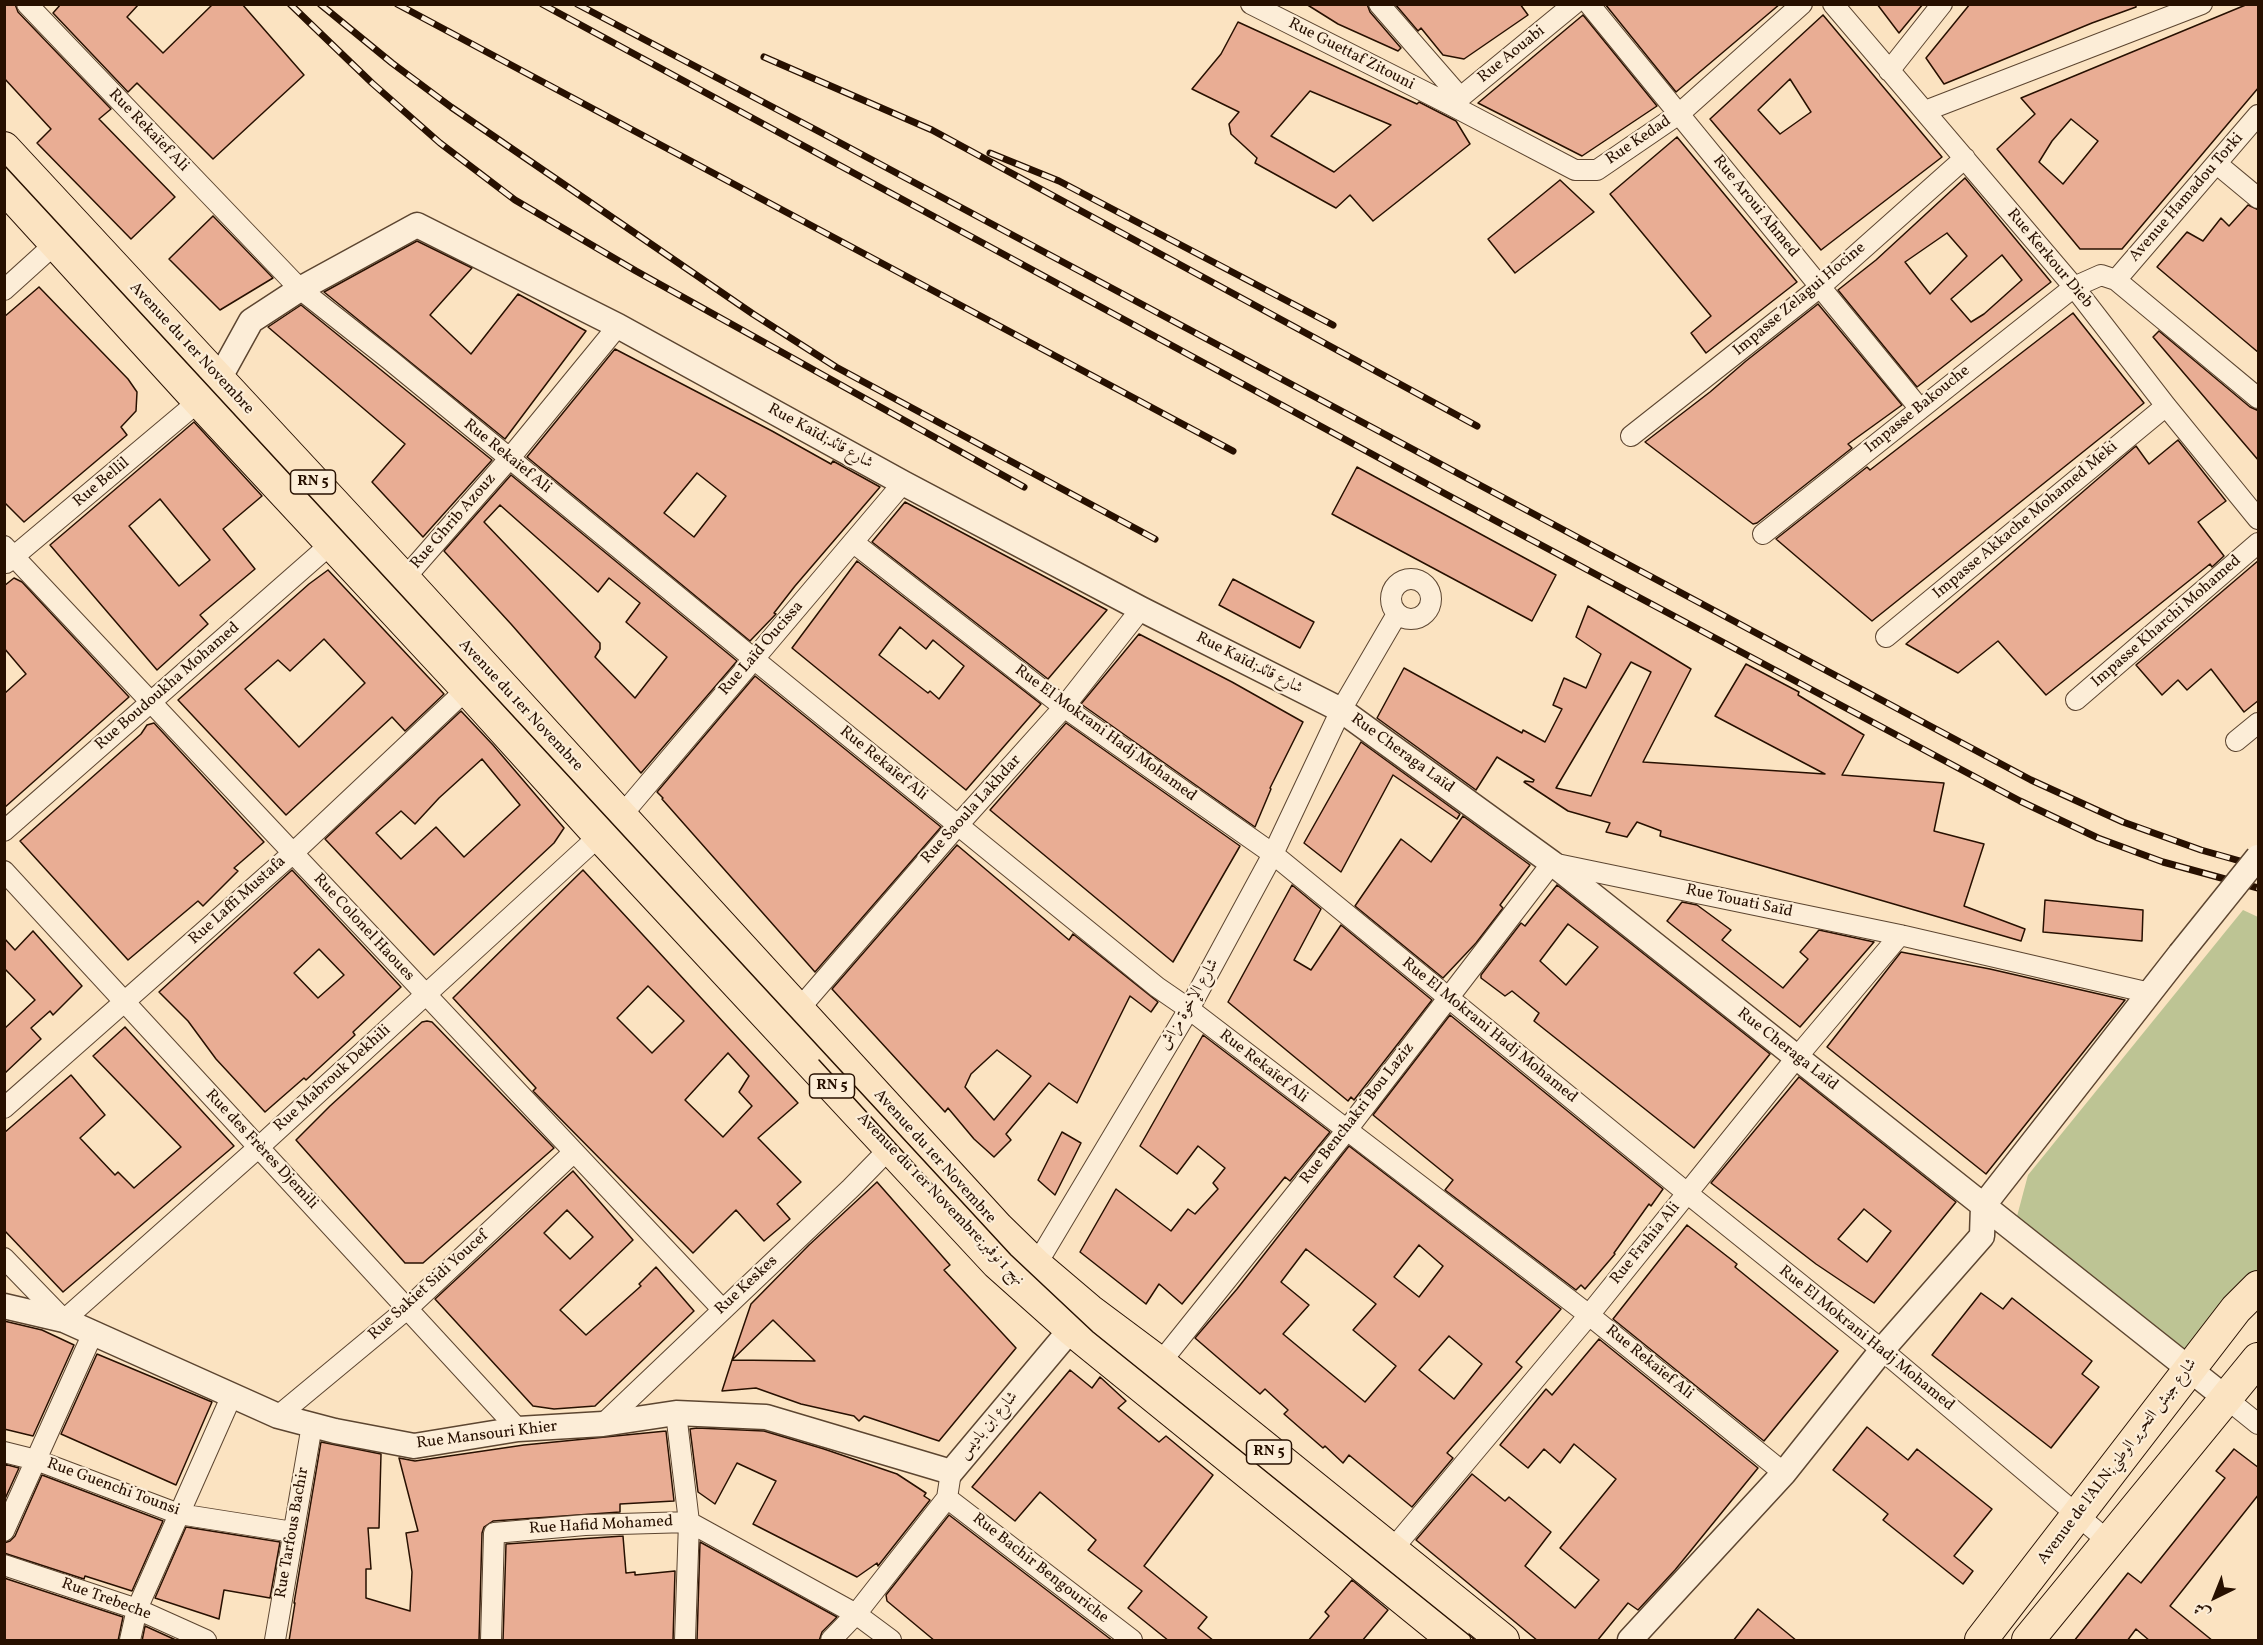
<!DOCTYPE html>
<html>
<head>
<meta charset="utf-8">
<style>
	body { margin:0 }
	#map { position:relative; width:2263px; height:1645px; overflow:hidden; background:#fbe3c1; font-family:Vollkorn,Amiri,serif }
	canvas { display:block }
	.frame { position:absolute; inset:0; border:6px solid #271000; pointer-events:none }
	.north { position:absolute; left:2185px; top:1567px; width:60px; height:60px; -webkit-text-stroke:4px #fcedd7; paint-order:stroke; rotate:223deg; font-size:16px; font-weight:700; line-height:24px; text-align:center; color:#271000 }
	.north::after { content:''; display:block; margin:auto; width:21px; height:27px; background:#271000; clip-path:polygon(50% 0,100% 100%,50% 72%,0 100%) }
</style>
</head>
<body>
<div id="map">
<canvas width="2263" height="1645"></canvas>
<div class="frame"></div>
<div class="north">ش</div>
</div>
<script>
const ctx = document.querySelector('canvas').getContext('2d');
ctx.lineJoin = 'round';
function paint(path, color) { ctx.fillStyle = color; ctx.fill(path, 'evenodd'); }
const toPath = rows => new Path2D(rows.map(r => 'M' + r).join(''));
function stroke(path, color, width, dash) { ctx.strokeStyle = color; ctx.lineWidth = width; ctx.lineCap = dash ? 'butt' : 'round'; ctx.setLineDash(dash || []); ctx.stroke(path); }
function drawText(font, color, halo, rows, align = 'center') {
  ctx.font = font + ' Vollkorn,Amiri,serif'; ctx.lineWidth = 4.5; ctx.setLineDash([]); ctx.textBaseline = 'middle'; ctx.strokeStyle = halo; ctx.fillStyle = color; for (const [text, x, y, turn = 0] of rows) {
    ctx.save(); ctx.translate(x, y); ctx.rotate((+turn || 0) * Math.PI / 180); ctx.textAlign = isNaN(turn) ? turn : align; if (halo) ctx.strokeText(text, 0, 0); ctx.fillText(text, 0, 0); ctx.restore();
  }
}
paint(toPath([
	[2243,910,2258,917,2258,1275,2188,1356,2016,1220,2028,1175]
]), '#bdc494');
const building = toPath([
	[4,4,15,4,18,12,111,109,99,119,175,197,131,239,37,143,51,129,4,78,4,4],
	[61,4,139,4,127,17,163,53,213,4,242,4,304,75,213,159,137,83,128,92,53,13,61,4],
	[1306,4,1367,4,1370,12,1401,48,1398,51,1338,24,1306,4],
	[1395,4,1520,4,1528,15,1464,59,1443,55,1421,28,1418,31,1395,4],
	[1605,4,1780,4,1676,92,1605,4],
	[1877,4,1923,4,1899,33,1877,4],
	[1970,4,2136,4,2136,7,2092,23,1944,84,1926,58,1970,4],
	[2248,4,2259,4,2259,87,2122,249,2080,249,1997,149,2035,114,2021,98,2248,4],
	[2071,119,2098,141,2063,184,2039,162,2052,141,2071,119],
	[1583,15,1657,106,1582,156,1478,103,1583,15],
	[1823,15,1942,157,1821,250,1710,119,1823,15],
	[1790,79,1811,112,1780,134,1758,110,1790,79],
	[1238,22,1417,104,1419,102,1456,121,1470,144,1373,221,1350,195,1336,208,1255,163,1257,158,1231,134,1229,124,1239,112,1192,89,1221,54,1238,22],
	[1310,91,1391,125,1334,172,1271,136,1310,91],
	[1677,137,1797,282,1706,353,1691,333,1711,316,1610,194,1677,137],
	[1965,178,2051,282,1917,387,1838,290,1876,260,1965,178],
	[1947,233,1967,256,1930,294,1905,262,1947,233],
	[2002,255,2022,280,1984,314,1971,322,1951,299,2002,255],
	[1560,180,1594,212,1515,273,1488,239,1560,180],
	[2248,205,2259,210,2259,353,2157,267,2187,232,2203,241,2221,218,2229,226,2248,205],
	[213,216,273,278,220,310,169,259,213,216],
	[417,241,472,268,430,315,471,354,518,294,586,331,505,439,324,292,417,241],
	[39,287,128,379,137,392,136,411,121,427,127,435,24,522,4,502,4,317,39,287],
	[1818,304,1902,405,1848,444,1852,448,1757,523,1753,524,1645,442,1710,392,1746,361,1818,304],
	[301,305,492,460,423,537,372,482,405,444,268,327,301,305],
	[2073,313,2144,403,1872,621,1776,539,1867,467,1870,470,2073,313],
	[2159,331,2250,407,2259,411,2259,461,2153,337,2159,331],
	[615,349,772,431,831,464,833,461,880,487,795,586,774,613,776,614,750,641,527,457,615,349],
	[697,473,726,496,694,537,664,513,697,473],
	[194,422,262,496,223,529,255,569,200,615,208,624,157,670,50,545,194,422],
	[160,499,210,560,179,586,129,526,160,499],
	[2178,440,2226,501,2198,522,2224,556,2212,567,2210,564,2046,695,1998,641,1958,673,1906,644,2136,446,2149,464,2178,440],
	[1357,467,1556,575,1532,621,1332,514,1357,467],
	[511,475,737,661,641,773,511,624,444,551,511,475],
	[500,505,598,592,609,578,640,603,626,622,667,657,635,698,595,657,600,649,600,643,484,522,500,505],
	[905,502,1107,610,1048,679,872,542,905,502],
	[2259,560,2259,700,2244,712,2211,669,2187,690,2178,680,2162,695,2136,665,2259,560],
	[857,561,1041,704,966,790,792,648,857,561],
	[900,627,926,649,933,640,964,666,939,699,930,691,928,693,879,655,900,627],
	[328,570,444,694,405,731,392,717,286,815,178,700,309,584,328,570],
	[324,639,365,683,299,747,245,689,278,660,290,671,324,639],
	[14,578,22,582,129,697,4,808,4,694,26,674,4,648,4,586,14,578],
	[1233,579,1314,622,1300,648,1219,605,1233,579],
	[1588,606,1691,669,1643,762,1825,774,1715,716,1746,664,1799,692,1798,695,1864,735,1842,775,1944,783,1934,831,1984,844,1964,906,2025,929,2021,941,1660,836,1661,831,1637,822,1627,837,1606,832,1610,823,1568,811,1524,782,1525,781,1533,782,1534,780,1497,757,1476,790,1377,718,1404,668,1522,733,1523,730,1545,742,1562,709,1553,705,1564,678,1586,688,1601,654,1576,637,1588,606],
	[1631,662,1651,672,1591,796,1556,788,1631,662],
	[1139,634,1232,682,1303,722,1270,788,1271,789,1255,827,1081,704,1139,634],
	[755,676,941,827,815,972,662,799,663,798,657,792,755,676],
	[461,711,493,745,564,828,554,843,434,955,325,839,461,711],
	[482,759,520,805,464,857,436,827,401,859,376,833,401,811,415,824,439,798,482,759],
	[154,723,264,842,234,868,238,871,203,906,198,901,128,960,20,841,141,734,147,725,154,723],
	[1066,723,1240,846,1173,962,990,810,1066,723],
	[1361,742,1460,814,1457,819,1393,775,1341,872,1304,843,1361,742],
	[1463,816,1530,865,1500,905,1503,908,1476,943,1443,978,1355,906,1401,839,1431,862,1463,816],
	[957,845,1069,940,1073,934,1158,1002,1151,1012,1130,996,1077,1103,1049,1083,1006,1134,1011,1140,994,1157,974,1139,948,1108,945,1112,832,989,957,845],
	[997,1050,1031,1076,994,1120,965,1087,971,1074,997,1050],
	[292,870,401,987,353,1032,355,1035,306,1080,304,1078,265,1112,216,1059,188,1021,159,992,292,870],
	[319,949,344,975,318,998,294,973,319,949],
	[583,870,798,1103,758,1138,801,1182,777,1204,790,1219,764,1241,736,1210,693,1253,533,1091,536,1088,453,998,583,870],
	[648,986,684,1021,652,1053,617,1018,648,986],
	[728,1053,749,1076,739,1092,752,1106,723,1137,685,1100,728,1053],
	[1292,885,1321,909,1294,960,1311,970,1341,925,1432,1000,1354,1100,1351,1097,1348,1101,1228,1002,1292,885],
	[1557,885,1770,1054,1694,1148,1534,1021,1539,1013,1512,991,1505,996,1481,978,1481,975,1521,923,1525,926,1557,885],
	[1568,924,1598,947,1566,985,1540,961,1568,924],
	[2045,900,2143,910,2142,941,2043,932,2045,900],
	[1682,902,1697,905,1731,930,1722,940,1783,988,1808,959,1800,952,1819,930,1874,942,1800,1027,1667,921,1682,902],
	[33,931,82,986,53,1015,50,1011,31,1028,41,1039,4,1074,4,1029,35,1000,4,968,4,938,15,950,33,931],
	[1901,952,1990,969,2125,1000,1986,1174,1827,1047,1901,952],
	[1450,1015,1663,1189,1651,1206,1649,1204,1614,1253,1615,1254,1585,1289,1581,1285,1576,1290,1445,1190,1453,1180,1373,1115,1450,1015],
	[427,1021,432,1022,554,1148,423,1263,405,1263,296,1140,330,1106,422,1022,427,1021],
	[125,1027,234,1146,63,1292,4,1230,4,1133,71,1075,105,1115,80,1138,115,1175,118,1172,134,1188,181,1147,93,1056,125,1027],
	[1203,1035,1330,1132,1290,1181,1285,1177,1182,1304,1159,1284,1146,1304,1080,1252,1116,1189,1171,1231,1188,1209,1195,1214,1218,1189,1213,1183,1225,1168,1198,1146,1177,1174,1140,1146,1203,1035],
	[1799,1077,1956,1202,1874,1303,1816,1264,1711,1183,1799,1077],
	[1864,1209,1891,1231,1867,1262,1838,1239,1864,1209],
	[1062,1132,1081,1143,1055,1195,1038,1180,1062,1132],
	[1349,1146,1561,1309,1516,1362,1522,1367,1447,1453,1453,1458,1412,1507,1349,1455,1343,1463,1325,1446,1323,1448,1284,1414,1288,1410,1265,1389,1260,1394,1195,1338,1237,1289,1349,1146],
	[1419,1245,1443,1266,1419,1297,1394,1277,1419,1245],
	[1306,1249,1376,1304,1353,1330,1396,1366,1365,1402,1283,1334,1309,1305,1281,1282,1306,1249],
	[1449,1336,1482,1364,1454,1399,1419,1370,1449,1336],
	[573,1171,633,1240,560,1310,586,1335,641,1286,639,1284,656,1267,694,1311,595,1406,554,1409,533,1406,435,1299,573,1171],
	[567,1210,593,1237,570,1259,544,1233,567,1210],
	[877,1182,950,1265,944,1270,1016,1348,939,1441,864,1416,859,1421,854,1416,801,1404,756,1388,722,1391,732,1360,815,1361,773,1320,732,1360,751,1304,809,1245,877,1182],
	[1687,1225,1737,1264,1735,1267,1838,1351,1764,1441,1613,1319,1687,1225],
	[1981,1293,2003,1309,2012,1298,2092,1361,2082,1374,2099,1387,2051,1448,1932,1355,1981,1293],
	[4,1321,42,1330,74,1345,33,1436,4,1429,4,1321],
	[1599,1339,1758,1468,1675,1570,1638,1610,1628,1603,1597,1641,1538,1641,1416,1540,1472,1474,1505,1501,1509,1497,1551,1532,1525,1566,1575,1608,1599,1580,1560,1548,1616,1479,1574,1444,1560,1463,1544,1449,1528,1468,1500,1445,1546,1389,1552,1395,1599,1339],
	[97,1354,212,1402,176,1485,61,1434,97,1354],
	[1070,1370,1092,1388,1100,1377,1126,1401,1118,1408,1159,1442,1166,1436,1213,1475,1144,1566,1207,1617,1198,1628,1214,1641,1169,1641,1128,1608,1142,1591,1088,1550,1096,1540,1040,1492,1015,1521,972,1487,1070,1370],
	[1867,1427,1908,1460,1917,1449,1992,1509,1954,1556,1973,1571,1963,1584,1883,1520,1888,1514,1833,1470,1867,1427],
	[697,1428,764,1431,824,1449,897,1474,926,1493,924,1496,930,1500,878,1566,877,1563,857,1577,753,1524,776,1481,737,1463,715,1504,698,1492,690,1429,697,1428],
	[666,1431,674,1501,620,1504,620,1512,493,1521,484,1527,482,1533,479,1641,289,1641,295,1603,294,1603,321,1442,381,1454,379,1528,368,1528,371,1569,366,1569,366,1598,410,1611,412,1572,406,1533,418,1531,399,1458,415,1461,524,1445,666,1431],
	[2234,1449,2259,1468,2259,1494,2170,1606,2213,1641,2150,1641,2136,1629,2127,1641,2074,1641,2128,1573,2141,1583,2225,1478,2216,1471,2234,1449],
	[4,1464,19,1468,4,1501,4,1464],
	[42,1475,163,1521,132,1591,85,1576,84,1579,4,1553,4,1543,10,1541,15,1536,42,1475],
	[949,1515,1113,1641,935,1641,887,1601,886,1595,949,1515],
	[186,1527,280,1542,270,1598,224,1590,219,1619,155,1598,186,1527],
	[623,1536,626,1573,635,1572,635,1575,675,1571,673,1641,503,1641,506,1544,623,1536],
	[700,1542,837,1617,822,1632,819,1641,697,1641,700,1542],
	[4,1578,123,1617,118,1641,4,1641,4,1578],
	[1352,1580,1388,1610,1362,1641,1308,1641,1329,1616,1325,1612,1352,1580],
	[1758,1609,1797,1641,1733,1641,1758,1609],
	[145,1626,178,1641,142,1641,145,1626]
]);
paint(building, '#e9ad94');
stroke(building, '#271000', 1.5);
const minor = toPath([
	[27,4,300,289,390,360,766,669,1157,987,1189,1009,1589,1315,1784,1473],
	[1251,4,1451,105,1575,170,1597,170,1679,114,1802,4],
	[1379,4,1460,97],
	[1589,4,1920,409],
	[1833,4,2074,287,2166,406,2258,519],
	[1889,71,1942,4],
	[1451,105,1574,4],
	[1925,111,2202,4],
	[2217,164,2258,198],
	[2116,280,2258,115],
	[4,290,56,243],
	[1631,436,1820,287,1965,158],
	[1763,534,2074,287,2101,275,2116,280,2258,398],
	[854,543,1064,707,1273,854,1687,1193,1882,1350,2108,1541],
	[4,546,723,1310],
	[6,563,199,401],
	[404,579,509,459,618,326],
	'1391 599a20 20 0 1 1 40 0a20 20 0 1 1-40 0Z',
	[1886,637,2166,406],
	[2076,700,2258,543],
	[2236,741,2258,723],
	[4,831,332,543],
	[4,871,518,1429],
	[799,1009,958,825,1064,707,1141,609],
	[4,1108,293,853,467,689],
	[4,1258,64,1320,259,1147,621,816,903,483],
	[1034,1273,1036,1265,1189,1009,1273,854,1341,710,1397,614],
	[1160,1363,1346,1131,1552,863,1900,935,2150,993],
	[2227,1399,2258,1424],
	[676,1413,689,1522,685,1640],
	[278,1416,407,1309,574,1152],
	[603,1424,851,1188,890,1148],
	[4,1452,36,1460,179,1514,293,1532],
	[947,1498,1132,1640],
	[4,1531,93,1333],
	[1391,1551,1589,1315,1797,1057,1900,935],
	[4,1565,137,1609,206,1640],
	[130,1640,137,1609,232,1395],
	[275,1640,312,1425],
	[491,1640,494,1533,585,1525,689,1522,856,1614,891,1640],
	[831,1640,856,1614,947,1498,951,1472]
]);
const tertiary = toPath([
	[219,379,251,321,300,289,417,225,618,326,903,483,1141,609,1341,710,1552,863,2227,1399],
	[4,1306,64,1320,278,1416,335,1431,414,1446,518,1429,603,1424,676,1413,766,1417,951,1472,1071,1329],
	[1630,1640,1784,1473,1882,1350,1982,1236,1983,1206,2180,954]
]);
const primary = toPath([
	[4,148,404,579,998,1228,1036,1265,1089,1310,1160,1363,1503,1640],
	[4,187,199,401,467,689,600,836,997,1263,1071,1329,1454,1640],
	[1981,1640,2236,1309,2258,1287],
	[2028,1640,2258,1359]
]);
stroke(minor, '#5c4530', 22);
stroke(tertiary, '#5c4530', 27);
stroke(primary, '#271000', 34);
stroke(minor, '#fcedd7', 20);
stroke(tertiary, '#fcedd7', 24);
stroke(primary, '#fbe3c1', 32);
stroke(toPath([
	[4,165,1011,1255,1093,1332,1475,1640],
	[819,1060,965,1220]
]), '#271000', 1.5);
const rail = toPath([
	[290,4,372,83,440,143,515,200,636,271,1024,487],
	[320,4,392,63,451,107,753,314,836,367,1155,539],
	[397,4,1233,451],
	[542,4,1453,498,2020,801,2098,838,2163,862,2258,888],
	[577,4,818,131,2031,780,2123,822,2201,850,2258,866],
	[764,57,932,130,1477,426],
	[990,153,1059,181,1333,325]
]);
stroke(rail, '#271000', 7);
stroke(rail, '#fcedd7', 4.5, [14]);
const tertiaryBridge = toPath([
	[2180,954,2258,857]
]);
stroke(tertiaryBridge, '#5c4530', 27, []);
stroke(tertiaryBridge, '#fcedd7', 24);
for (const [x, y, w] of [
	[313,482,45],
	[832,1086,45],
	[1269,1452,45]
]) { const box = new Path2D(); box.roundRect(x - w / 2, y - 12, w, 24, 4.5); ctx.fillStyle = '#fcedd7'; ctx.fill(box); stroke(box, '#271000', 1.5); }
drawText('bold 15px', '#271000', null, [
	["RN 5",313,482],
	["RN 5",832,1086],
	["RN 5",1269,1452]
]);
drawText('16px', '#271000', '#fcedd7', [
	["Rue Guettaf Zitouni",1351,55,27],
	["Rue Aouabi",1512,55,-39],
	["Rue Rekaïef Ali",148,131,46],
	["Rue Kedad",1639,141,-34],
	["Avenue Hamadou Torki",2187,198,-49],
	["Rue Aroui Ahmed",1755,207,51],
	["Rue Kerkour Dieb",2049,259,50],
	["Impasse Zelagui Hocine",1800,300,-40],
	["Avenue du 1er Novembre",191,349,47],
	["Impasse Bakouche",1918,410,-39],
	["Rue Kaïd;شارع قائد",820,437,29],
	["Rue Rekaïef Ali",507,457,39],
	["Rue Bellil",102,483,-40],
	["Impasse Akkache Mohamed Meki",2026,521,-40],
	["Rue Ghrib Azouz",454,522,-49],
	["Impasse Kharchi Mohamed",2167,622,-41],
	["Rue Laïd Oucissa",762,649,-49],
	["Rue Kaïd;شارع قائد",1249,664,27],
	["Rue Boudoukha Mohamed",168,687,-41],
	["Avenue du 1er Novembre",520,706,47],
	["Rue El Mokrani Hadj Mohamed",1105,734,36],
	["Rue Cheraga Laïd",1402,754,36],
	["Rue Rekaïef Ali",883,764,39],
	["Rue Saoula Lakhdar",972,810,-48],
	["Rue Laffi Mustafa",238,901,-42],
	["Rue Touati Saïd",1739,902,12],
	["Rue Colonel Haoues",363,928,47],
	["شارع الإخوة مزاش",1190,1005,-60],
	["Rue El Mokrani Hadj Mohamed",1489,1031,39],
	["Rue Cheraga Laïd",1787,1050,38],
	["Rue Rekaïef Ali",1263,1067,38],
	["Rue Mabrouk Dekhili",333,1079,-42],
	["Rue Benchakri Bou Laziz",1358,1114,-52],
	["Rue des Frères Djemili",261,1150,47],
	["Avenue du 1er Novembre",934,1157,48],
	["Avenue du 1er Novembre;نهج 1 نوفمبر",940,1200,46],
	["Rue Frahia Ali",1646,1244,-51],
	["Rue Sakiet Sidi Youcef",429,1286,-42],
	["Rue Keskes",747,1286,-43],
	["Rue El Mokrani Hadj Mohamed",1866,1339,39],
	["Rue Rekaïef Ali",1649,1363,39],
	["شارع ابن باديس",989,1426,-50],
	["Rue Mansouri Khier",487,1436,-7],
	["Avenue de l'ALN;شارع جيش التحرير الوطني",2118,1462,-53],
	["Rue Guenchi Tounsi",113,1488,20],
	["Rue Hafid Mohamed",601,1526,-3],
	["Rue Tarfous Bachir",293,1533,-80],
	["Rue Bachir Bengouriche",1040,1569,38],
	["Rue Trebeche",106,1600,20]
]);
</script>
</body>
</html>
